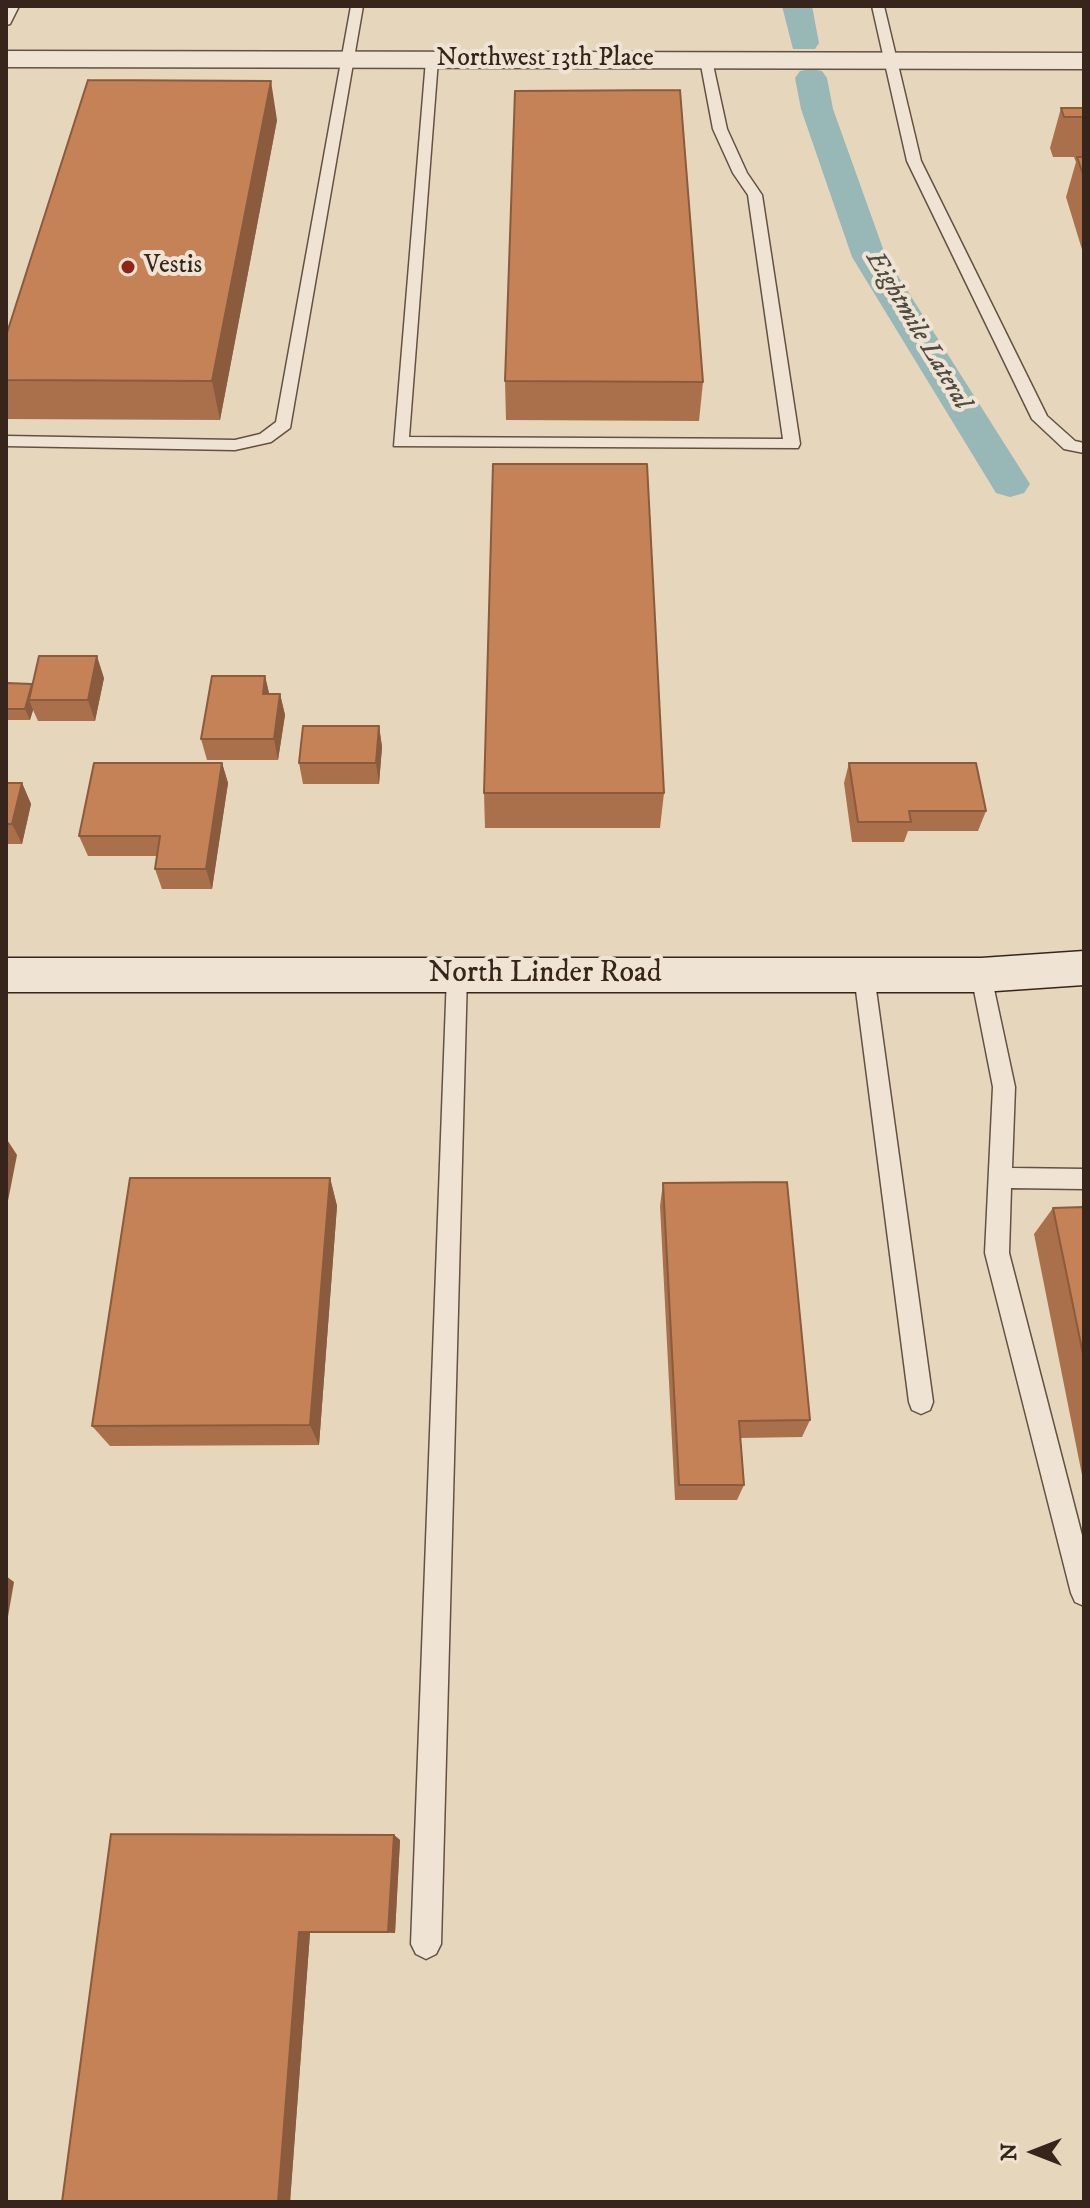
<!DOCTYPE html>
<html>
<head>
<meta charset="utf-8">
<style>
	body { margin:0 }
	#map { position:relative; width:1090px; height:2208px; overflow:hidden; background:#e6d6bb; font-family:"IM FELL DW Pica",serif }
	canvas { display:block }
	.frame { position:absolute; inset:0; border:8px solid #37251c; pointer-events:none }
	.north { position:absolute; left:994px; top:2112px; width:80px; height:80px; -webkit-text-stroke:6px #efe4d3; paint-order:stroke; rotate:270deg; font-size:22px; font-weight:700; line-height:32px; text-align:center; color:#37251c }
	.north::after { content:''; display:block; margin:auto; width:28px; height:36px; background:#37251c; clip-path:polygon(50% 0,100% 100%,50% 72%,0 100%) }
</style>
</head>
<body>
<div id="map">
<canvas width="1090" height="2208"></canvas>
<div class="frame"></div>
<div class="north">N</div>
</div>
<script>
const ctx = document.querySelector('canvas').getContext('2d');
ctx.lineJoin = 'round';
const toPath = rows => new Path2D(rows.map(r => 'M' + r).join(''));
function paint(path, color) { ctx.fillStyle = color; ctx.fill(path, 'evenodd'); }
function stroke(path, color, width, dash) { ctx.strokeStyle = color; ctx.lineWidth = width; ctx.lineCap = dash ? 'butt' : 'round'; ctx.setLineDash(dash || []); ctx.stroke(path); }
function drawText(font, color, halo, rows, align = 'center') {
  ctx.font = font + ' "IM FELL DW Pica",serif'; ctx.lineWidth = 8; ctx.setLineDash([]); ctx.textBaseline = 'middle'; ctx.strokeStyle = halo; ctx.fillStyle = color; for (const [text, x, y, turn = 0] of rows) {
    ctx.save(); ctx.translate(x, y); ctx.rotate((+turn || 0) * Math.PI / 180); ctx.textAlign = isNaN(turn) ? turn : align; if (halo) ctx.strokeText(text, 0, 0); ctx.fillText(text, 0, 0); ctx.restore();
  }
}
paint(toPath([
	[782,6,812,6,819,43,815,49,793,49,782,6],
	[811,69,822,71,827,78,833,109,886,257,1030,484,1024,493,1010,497,996,493,852,257,801,109,795,78,800,71,811,69]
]), '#98b7b7');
const lane = toPath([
	[7,6,19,6,10,24,6,25,7,6],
	[351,6,363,6,290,428,271,442,235,450,6,446,6,436,235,440,260,434,276,422,351,6],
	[872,6,884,6,921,161,1047,416,1075,441,1084,443,1084,453,1064,449,1032,419,907,161,872,6],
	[706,56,712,60,727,129,747,173,762,195,800,444,798,448,394,446,426,60,432,56,438,60,409,437,783,439,748,195,733,173,713,129,700,60,706,56],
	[457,966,467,975,441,1944,436,1954,426,1959,416,1954,411,1944,447,975,457,966],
	[864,966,874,975,933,1402,930,1410,921,1414,912,1410,909,1402,854,975,864,966],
	[981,966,991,975,1015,1087,1012,1168,1084,1169,1084,1189,1011,1188,1009,1253,1084,1543,1084,1606,1075,1602,1071,1593,985,1253,993,1087,971,975,981,966]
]);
const street = toPath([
	[6,51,1084,53,1084,69,6,67,6,51]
]);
const secondary = toPath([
	[1084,951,1084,985,981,992,6,992,6,958,981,958,1084,951]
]);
stroke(lane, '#635144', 3);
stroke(street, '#635144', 3);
stroke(secondary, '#37251c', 3);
paint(lane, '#efe4d3');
paint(street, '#efe4d3');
paint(secondary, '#efe4d3');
paint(toPath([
	[1061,108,1084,108,1084,256,1066,197,1076,162,1074,157,1053,157,1050,148],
	[277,120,220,420,6,419,6,380],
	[505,381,703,382,699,421,506,420],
	[265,676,269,694,280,694,285,715,278,760,207,760,201,739],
	[104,678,95,721,38,721,33,710,30,720,6,720,6,683,32,684],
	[379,726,382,747,379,784,303,784,299,763],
	[222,763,228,783,212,889,162,889,155,869,157,856,88,856,79,836],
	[849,763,986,811,978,831,908,831,904,842,852,842,844,783],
	[6,783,22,783,31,804,22,844,6,844],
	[484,793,664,793,660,828,485,828],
	[330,1178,337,1206,319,1445,110,1446,92,1426],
	[663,1183,810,1420,802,1437,740,1438,744,1485,737,1500,675,1500,660,1206],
	[1084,1207,1084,1485,1034,1234,1053,1208],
	[394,1835,400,1840,395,1933,310,1933,290,2202,62,2202]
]), '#a9704b');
paint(toPath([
	[271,81,277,120,220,420,212,381],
	[97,656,104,678,95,721,88,700],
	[265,676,270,697,263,694],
	[32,684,29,700,33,710,30,720,25,709],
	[280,694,285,715,278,760,274,739],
	[379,726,382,747,379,784,376,763],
	[222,763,228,783,212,889,206,869],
	[22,783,31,804,22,844,12,824],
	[6,1138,17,1155,6,1211],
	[330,1178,337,1206,319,1445,310,1425],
	[6,1576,14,1582,6,1628],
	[394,1835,400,1840,395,1933,388,1932],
	[299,1932,310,1933,290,2202,278,2202]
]), '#8a5b3d');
const building = toPath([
	[88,80,271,81,212,381,6,380,6,336,88,80],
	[680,90,703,382,505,381,515,91,680,90],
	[1061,108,1084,108,1084,117,1064,117,1061,108],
	[1077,157,1084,157,1084,177,1077,157],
	[493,464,647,464,664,793,484,793,493,464],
	[39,656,97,656,88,700,29,700,39,656],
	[212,676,265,676,263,694,280,694,274,739,201,739,212,676],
	[6,683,32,684,25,709,6,709,6,683],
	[303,726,379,726,376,763,299,763,303,726],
	[94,763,222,763,206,869,155,869,160,836,79,836,94,763],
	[849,763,976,763,986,811,909,811,911,822,858,822,849,763],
	[6,783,22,783,12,824,6,824,6,783],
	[130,1178,330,1178,310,1425,92,1426,130,1178],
	[787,1182,810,1420,739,1421,744,1485,679,1485,663,1183,787,1182],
	[1084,1207,1084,1359,1053,1208,1084,1207],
	[111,1834,394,1835,388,1932,299,1932,278,2202,62,2202,111,1834]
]);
paint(building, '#c58257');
stroke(building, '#8a5b3d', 2);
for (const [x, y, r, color] of [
	[128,267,8,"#8f2418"]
]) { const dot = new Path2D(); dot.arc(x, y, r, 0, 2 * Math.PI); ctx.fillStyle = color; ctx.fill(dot); stroke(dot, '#efe4d3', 3); }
drawText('26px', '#37251c', '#efe4d3', [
	["Northwest 13th Place",545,60]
]);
drawText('26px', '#37251c', '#efe4d3', [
	["Vestis",144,267]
], 'left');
drawText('italic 26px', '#4f4a43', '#efe4d3', [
	["Eightmile Lateral",917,331,59]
]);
drawText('30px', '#37251c', '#efe4d3', [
	["North Linder Road",545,975]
]);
</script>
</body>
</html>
